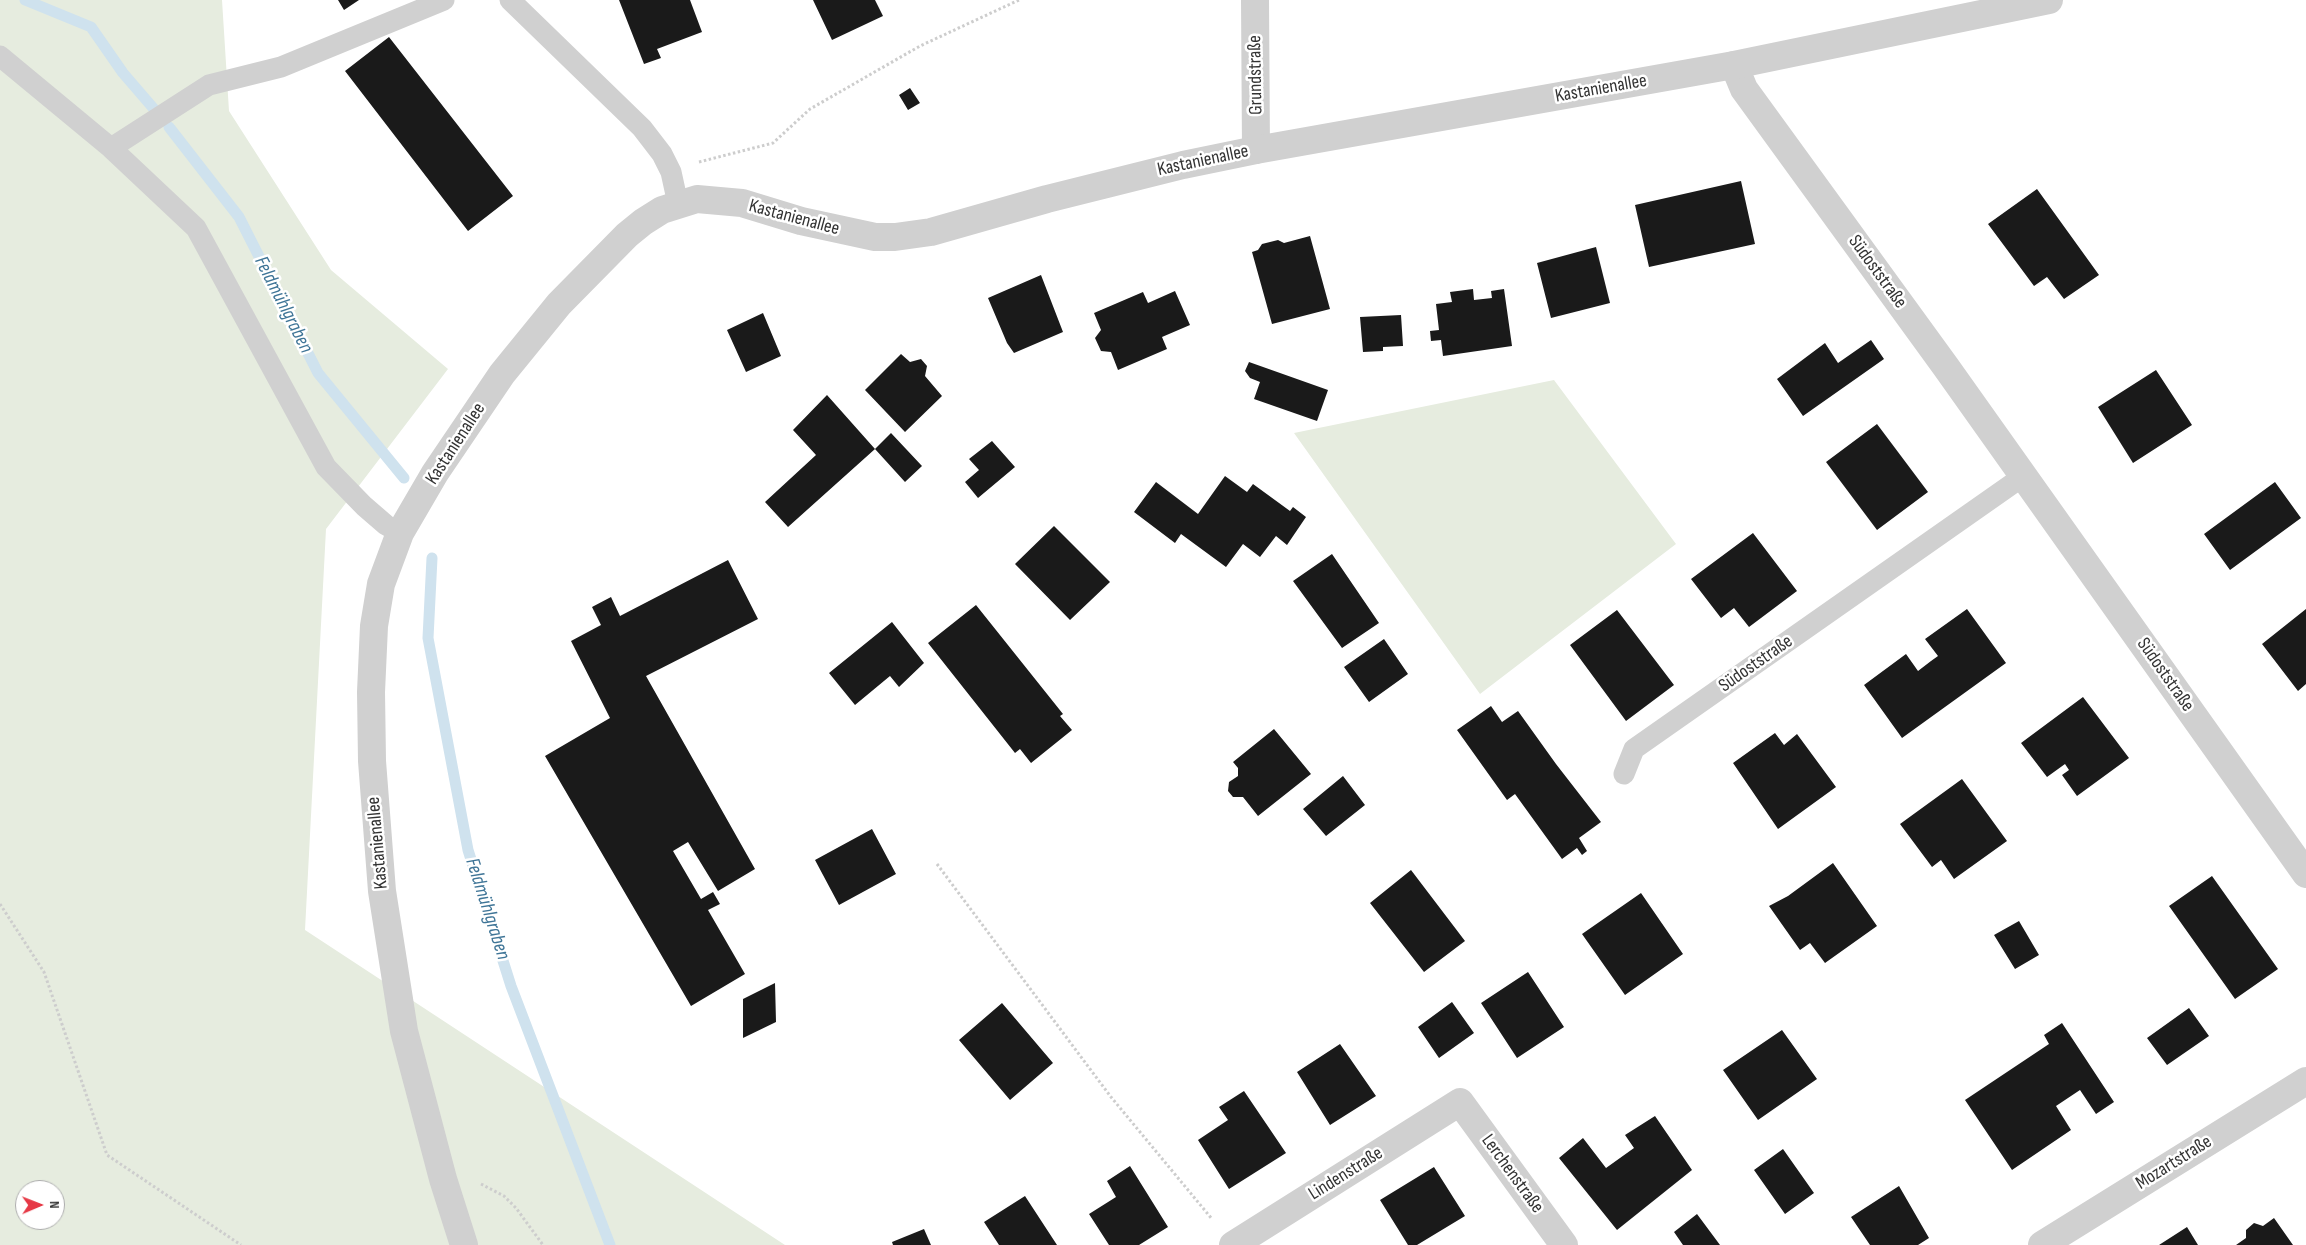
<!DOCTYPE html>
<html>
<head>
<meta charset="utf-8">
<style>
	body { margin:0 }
	#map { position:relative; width:2306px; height:1245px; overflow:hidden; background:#fff; font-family:"Sofia Sans Condensed",sans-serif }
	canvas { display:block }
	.north { position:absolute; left:15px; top:1180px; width:50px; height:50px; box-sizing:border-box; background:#fff; border:1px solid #adadad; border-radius:50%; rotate:89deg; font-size:14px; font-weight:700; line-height:20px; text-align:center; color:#333 }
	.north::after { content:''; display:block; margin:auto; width:18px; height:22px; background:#e63946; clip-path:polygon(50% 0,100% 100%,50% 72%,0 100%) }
</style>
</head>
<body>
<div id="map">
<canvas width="2306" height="1245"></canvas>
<div class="north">N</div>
</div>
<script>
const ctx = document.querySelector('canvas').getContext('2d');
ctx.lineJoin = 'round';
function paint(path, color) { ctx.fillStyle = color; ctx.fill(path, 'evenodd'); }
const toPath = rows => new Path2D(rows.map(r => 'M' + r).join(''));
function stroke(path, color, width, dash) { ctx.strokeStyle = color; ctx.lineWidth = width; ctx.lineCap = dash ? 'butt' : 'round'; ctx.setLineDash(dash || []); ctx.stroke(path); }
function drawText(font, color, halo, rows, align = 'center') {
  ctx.font = font + ' "Sofia Sans Condensed",sans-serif'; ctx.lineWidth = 5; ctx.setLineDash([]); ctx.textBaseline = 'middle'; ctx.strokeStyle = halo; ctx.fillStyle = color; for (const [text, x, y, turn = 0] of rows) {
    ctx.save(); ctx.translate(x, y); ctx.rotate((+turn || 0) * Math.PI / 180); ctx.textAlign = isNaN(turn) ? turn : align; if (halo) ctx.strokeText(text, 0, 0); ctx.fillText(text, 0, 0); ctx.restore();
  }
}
paint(toPath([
	[0,0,222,0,229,111,331,270,448,369,326,529,305,930,785,1245,0,1245],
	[25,1190,55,1190,55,1220,25,1220],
	[1554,380,1676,544,1480,694,1294,433]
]), '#e6ecdf');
stroke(toPath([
	[25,0,91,27,123,73,154,109],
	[169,127,239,217,318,373,404,478],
	[432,558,428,638,468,850,511,986,610,1245]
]), '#cfe2ee', 11);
paint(toPath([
	[338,0,359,0,344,10],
	[619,0,690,0,702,32,657,49,661,58,644,64],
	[813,0,875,0,883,16,832,40],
	[389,37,513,196,468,231,345,71],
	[910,88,920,103,908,110,899,95],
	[1741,181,1755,244,1649,267,1635,205],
	[2037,189,2099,275,2064,299,2047,277,2034,286,1988,224],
	[1310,236,1330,309,1272,324,1252,252,1258,250,1262,244,1278,240,1284,243],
	[1596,247,1610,303,1551,318,1537,263],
	[1041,275,1063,332,1014,353,1007,343,988,298],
	[1473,289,1474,300,1492,298,1491,291,1504,289,1512,346,1443,356,1441,340,1431,341,1430,331,1439,330,1436,304,1452,302,1450,292],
	[1175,291,1190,325,1162,337,1167,349,1118,370,1111,352,1101,351,1095,338,1101,330,1094,313,1143,292,1148,303],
	[763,313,781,356,746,372,727,330],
	[1401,315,1403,346,1383,347,1383,351,1363,352,1360,317],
	[1871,340,1884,359,1803,416,1777,379,1825,343,1838,363],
	[901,354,910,362,921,359,927,366,925,376,942,396,905,432,865,390],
	[1249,362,1328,390,1317,421,1254,399,1260,382,1250,378,1245,371],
	[2156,370,2192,425,2133,463,2098,407],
	[827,395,875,449,788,527,765,502,816,455,793,430],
	[1877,424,1928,492,1877,530,1826,462],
	[891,433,922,466,905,482,875,449],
	[992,441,1015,467,978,498,965,482,979,470,969,459],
	[1225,476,1247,492,1253,484,1290,511,1293,507,1306,517,1287,545,1276,536,1260,557,1243,544,1226,567,1181,534,1175,543,1134,512,1156,482,1198,514],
	[2275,482,2301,518,2230,570,2204,534],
	[1054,526,1110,582,1070,620,1015,564],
	[1753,533,1797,591,1749,627,1734,608,1721,618,1691,579],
	[1332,554,1379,623,1342,648,1293,581],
	[728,560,758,619,646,676,755,869,718,891,688,842,673,851,701,899,713,892,720,904,708,910,745,974,691,1006,545,756,610,718,571,641,601,625,592,607,611,597,620,616],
	[976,605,1063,714,1060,716,1072,730,1031,763,1020,749,1015,753,928,643],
	[1967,609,2006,663,1902,738,1864,685,1906,654,1918,671,1931,661,1938,656,1925,639],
	[2306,609,2306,684,2298,691,2262,644],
	[1617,610,1674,685,1626,721,1570,645],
	[892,622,924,663,899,687,890,676,855,705,829,673],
	[1384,639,1408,674,1369,702,1344,667],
	[2083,697,2129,758,2077,796,2062,775,2069,770,2065,764,2047,777,2021,743],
	[1491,706,1502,722,1518,711,1556,764,1601,822,1579,838,1587,851,1582,855,1577,848,1562,859,1515,794,1507,800,1457,730],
	[1274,729,1311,774,1258,816,1243,797,1233,797,1228,791,1229,782,1238,776,1238,768,1233,762],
	[1775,733,1784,745,1797,734,1836,787,1778,829,1733,763],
	[1343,776,1365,805,1326,836,1303,809],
	[1962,779,2007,841,1954,879,1941,860,1932,867,1900,824],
	[872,829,896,874,839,905,815,860],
	[1833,863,1877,926,1825,963,1810,943,1800,950,1769,906,1788,896],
	[1411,870,1465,941,1424,972,1370,903],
	[2212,876,2278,969,2235,999,2169,906],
	[1641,893,1683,954,1625,995,1582,934],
	[2019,921,2039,955,2015,969,1994,935],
	[1528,972,1564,1027,1517,1058,1481,1003],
	[775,983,776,1022,743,1038,743,999],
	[1452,1002,1474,1033,1439,1058,1418,1027],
	[1002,1003,1053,1063,1010,1100,959,1040],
	[2189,1008,2209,1036,2167,1065,2147,1038],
	[2062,1023,2114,1102,2096,1114,2080,1090,2056,1106,2071,1130,2012,1170,1965,1100,2049,1044,2044,1035],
	[1782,1030,1817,1079,1758,1120,1723,1070],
	[1340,1044,1376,1096,1330,1125,1297,1072],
	[1244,1091,1286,1153,1229,1189,1198,1140,1228,1120,1219,1107],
	[1655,1116,1692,1170,1617,1230,1559,1158,1583,1138,1606,1168,1634,1148,1625,1135],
	[1783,1149,1814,1193,1785,1214,1754,1170],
	[1130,1166,1168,1227,1139,1245,1109,1245,1089,1214,1116,1197,1107,1181],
	[1434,1167,1465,1216,1417,1245,1408,1245,1380,1200],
	[1899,1186,1929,1238,1918,1245,1870,1245,1851,1217],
	[1025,1196,1057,1245,999,1245,984,1222],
	[1697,1214,1720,1245,1683,1245,1674,1232],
	[2274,1218,2293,1245,2236,1245,2246,1238,2246,1230,2254,1223,2263,1226],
	[2187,1227,2198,1245,2159,1245],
	[924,1229,931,1245,893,1245,892,1242]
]), '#1a1a1a');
stroke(toPath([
	[699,162,773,143,810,109,920,46,1019,0],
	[937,864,1111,1097,1212,1219],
	[0,904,44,972,107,1155,241,1245],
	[481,1184,504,1196,516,1208,543,1245]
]), '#cdcdcd', 3, [2.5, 2.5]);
stroke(toPath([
	[510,0,642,128,662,154,671,172,678,204],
	[0,56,111,148,196,228,326,467,364,506,386,525,400,533],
	[111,148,209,85,281,67,444,0],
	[1624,774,1634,749,2022,477]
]), '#d0d0d0', 21);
stroke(toPath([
	[1255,0,1256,150],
	[1734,65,1744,89,1946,367,2306,874],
	[1233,1245,1460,1102,1564,1245],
	[2042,1245,2306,1081]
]), '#d0d0d0', 28);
stroke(toPath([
	[464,1245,443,1179,404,1031,382,891,372,761,371,692,374,626,381,584,400,533,435,473,502,374,559,304,627,235,643,222,662,210,697,199,742,203,801,221,875,237,895,237,931,232,1047,199,1183,165,1256,150,1734,65,2049,0]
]), '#d0d0d0', 28);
drawText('19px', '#333', '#fff', [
	["Grundstraße",1256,75,-91],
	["Kastanienallee",1601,89,-10],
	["Kastanienallee",1203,161,-12],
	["Kastanienallee",794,218,15],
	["Südoststraße",1877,272,54],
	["Kastanienallee",456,444,-57],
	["Südoststraße",1756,664,-35],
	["Südoststraße",2165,675,55],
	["Kastanienallee",378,843,-95],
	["Mozartstraße",2174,1163,-32],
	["Lindenstraße",1346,1174,-32],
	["Lerchenstraße",1512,1174,54]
]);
drawText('italic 20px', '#3f7597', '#fff', [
	["Feldmühlgraben",283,305,63],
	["Feldmühlgraben",487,909,72]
]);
</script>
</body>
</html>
